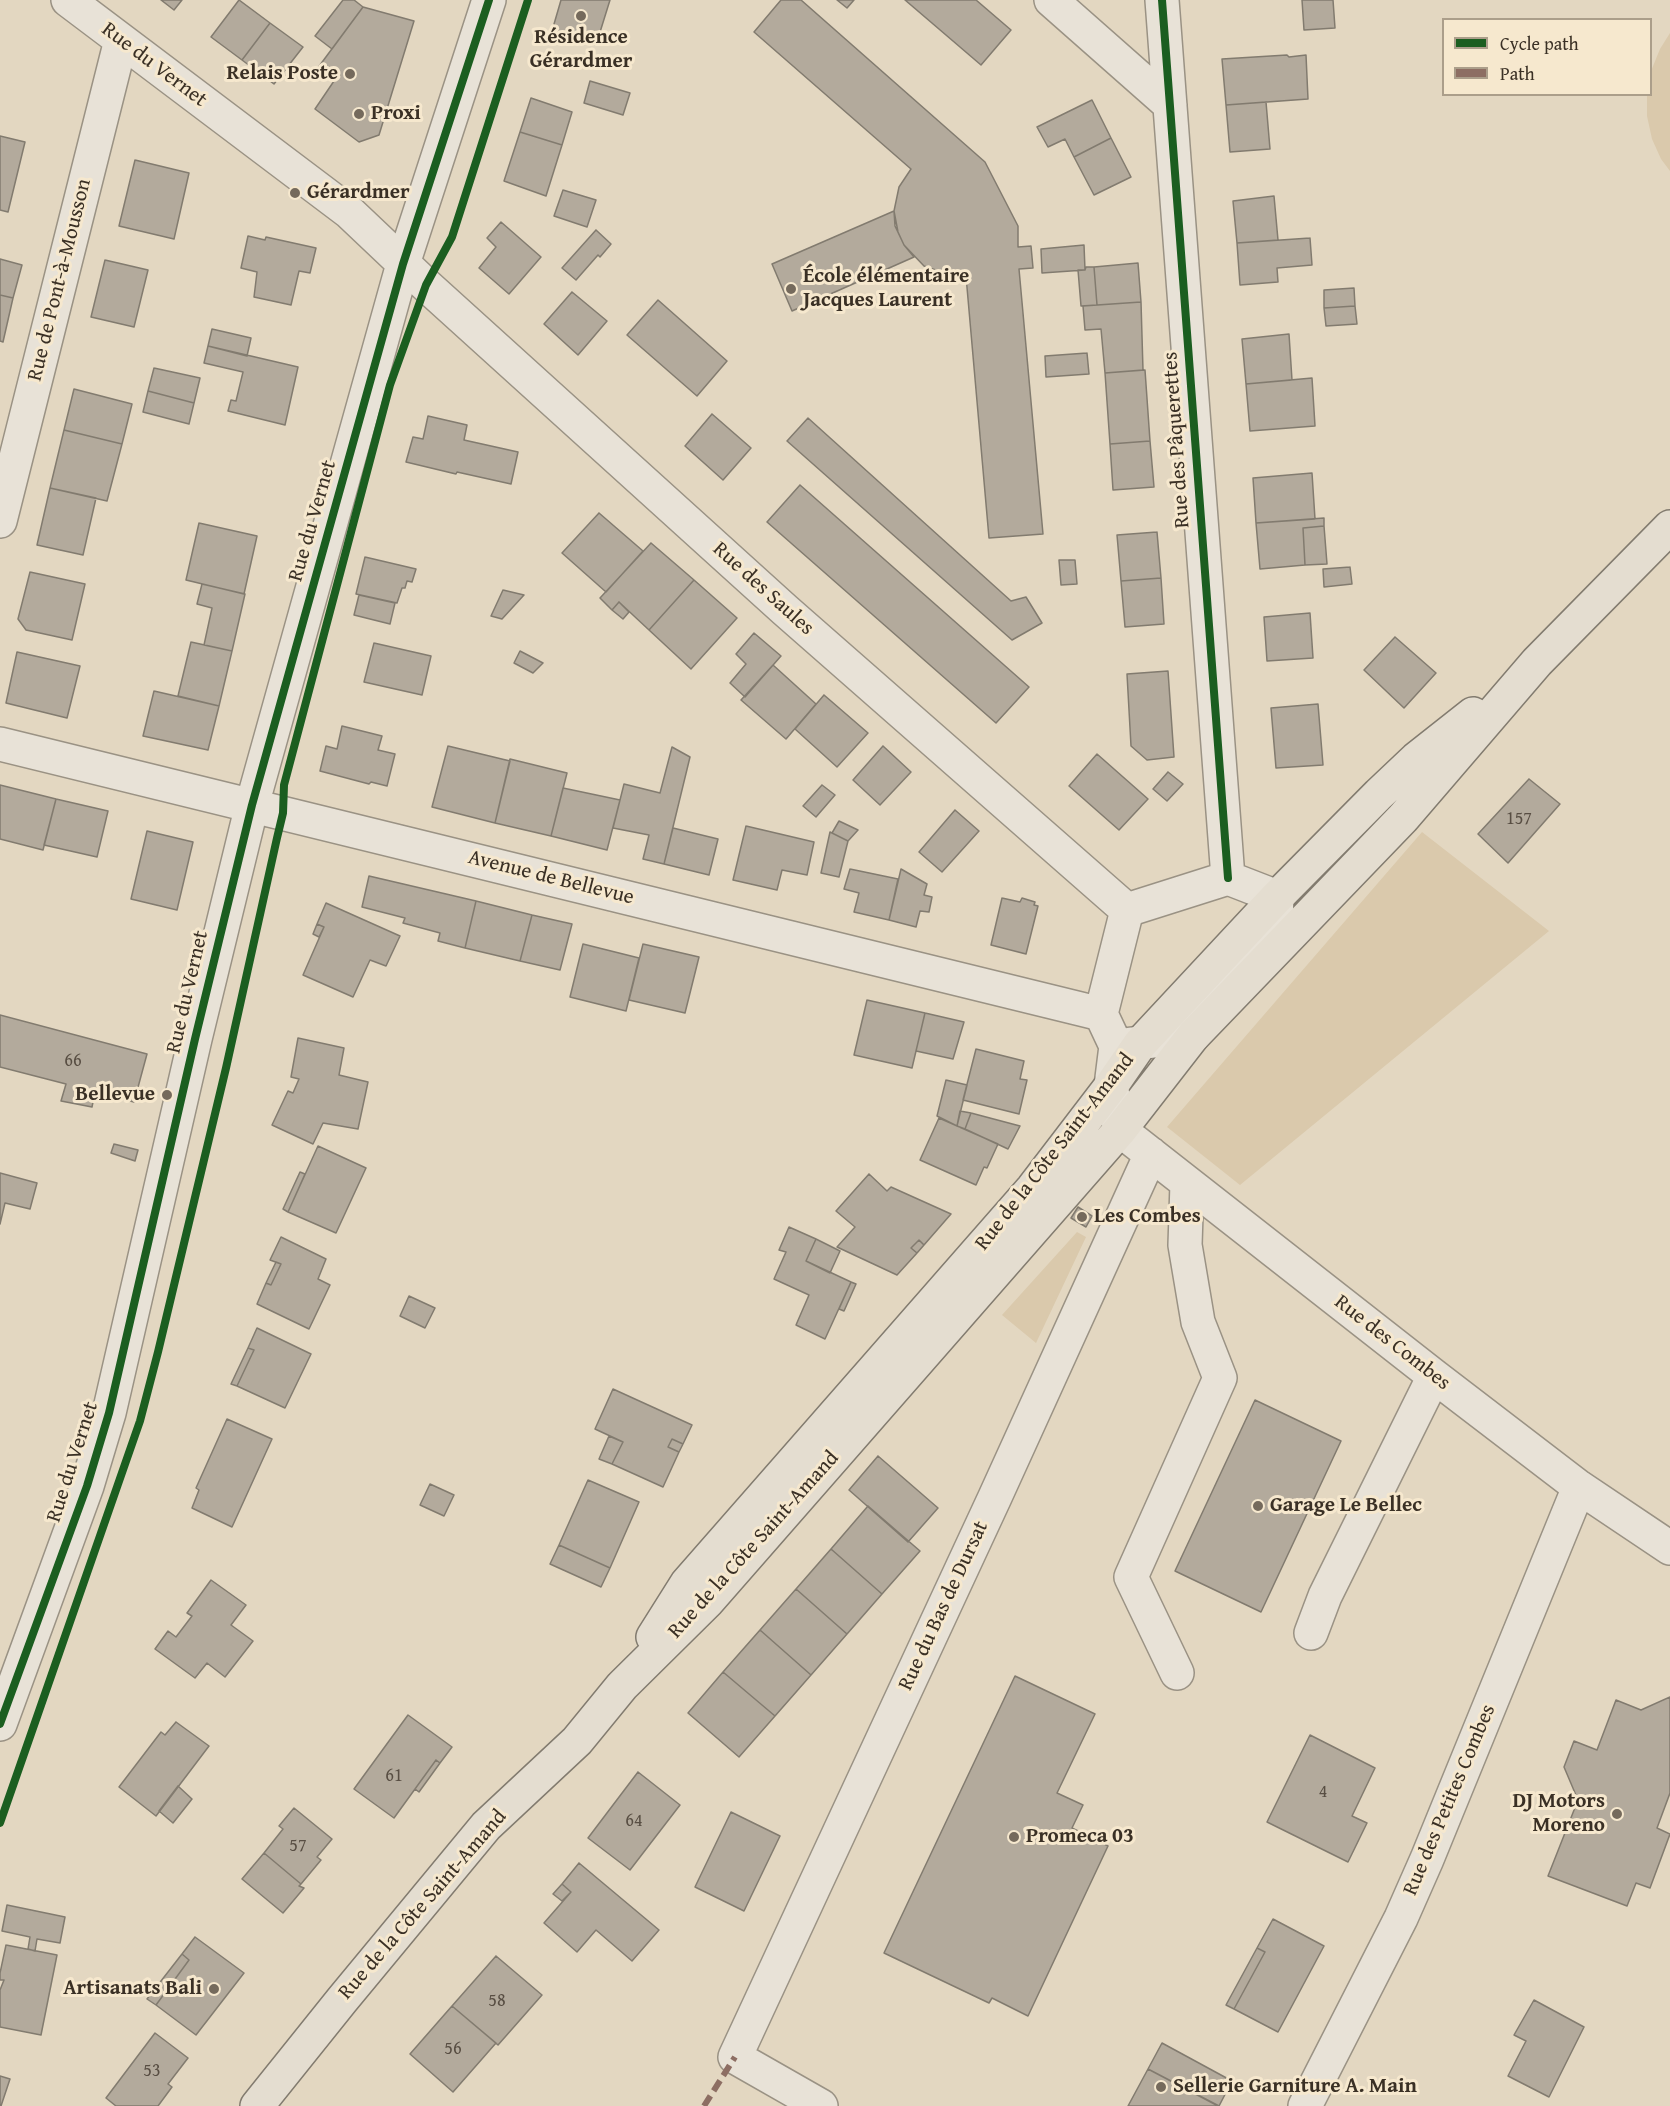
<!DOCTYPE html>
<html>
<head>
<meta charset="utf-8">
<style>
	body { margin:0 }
	#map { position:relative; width:1670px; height:2106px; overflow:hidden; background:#e3d7c1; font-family:"Gentium Book Plus",serif }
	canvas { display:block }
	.legend { position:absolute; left:1442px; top:18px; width:210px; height:78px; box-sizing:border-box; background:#f6e8ce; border:2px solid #ab9e8a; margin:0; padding:8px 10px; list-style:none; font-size:18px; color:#3a3025 }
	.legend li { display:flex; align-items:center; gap:12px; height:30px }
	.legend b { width:30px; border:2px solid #ab9e8a }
</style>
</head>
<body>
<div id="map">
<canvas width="1670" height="2106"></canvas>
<ul class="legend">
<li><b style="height:8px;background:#1b5e20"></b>Cycle path</li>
<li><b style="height:8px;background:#8d6e63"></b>Path</li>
</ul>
</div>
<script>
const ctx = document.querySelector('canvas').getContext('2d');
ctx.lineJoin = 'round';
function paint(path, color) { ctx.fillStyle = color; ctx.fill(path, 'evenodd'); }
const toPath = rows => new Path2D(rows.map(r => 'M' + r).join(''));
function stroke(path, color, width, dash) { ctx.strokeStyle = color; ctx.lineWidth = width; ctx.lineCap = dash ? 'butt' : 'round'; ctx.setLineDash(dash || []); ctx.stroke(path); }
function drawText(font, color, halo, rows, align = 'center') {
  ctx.font = font + ' "Gentium Book Plus",serif'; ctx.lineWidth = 6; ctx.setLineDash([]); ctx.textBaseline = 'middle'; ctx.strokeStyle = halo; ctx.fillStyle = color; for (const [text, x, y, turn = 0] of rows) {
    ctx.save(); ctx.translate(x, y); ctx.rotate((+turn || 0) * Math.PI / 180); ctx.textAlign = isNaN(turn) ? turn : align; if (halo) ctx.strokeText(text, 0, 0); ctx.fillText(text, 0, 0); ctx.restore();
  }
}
paint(toPath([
	[1670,33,1670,171,1661,159,1652,139,1647,116,1647,95,1650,94,1651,71,1660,49],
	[1422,832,1549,931,1240,1185,1167,1127],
	[1077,1232,1086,1237,1036,1343,1002,1315]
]), '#dac9ac');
const building = toPath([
	[161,0,182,0,174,10,161,0],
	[239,0,270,23,242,60,211,37,239,0],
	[343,0,354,0,363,7,332,49,315,36,343,0],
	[561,0,610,0,596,45,552,31,561,0],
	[781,0,801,0,985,162,1018,226,1018,247,1031,246,1033,268,1019,269,1043,534,989,538,966,276,950,275,924,266,904,245,895,226,894,211,899,187,911,169,754,32,781,0],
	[837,0,854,0,847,8,837,0],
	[905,0,976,0,1011,30,981,65,905,0],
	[1302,0,1333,0,1335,28,1304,30,1302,0],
	[363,7,414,21,379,135,359,142,315,109,334,81,317,69,363,7],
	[270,23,303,47,274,84,242,60,270,23],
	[1287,55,1289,57,1306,55,1308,99,1226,105,1222,59,1287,55],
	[590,81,630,93,623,115,584,103,590,81],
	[531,98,572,112,562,145,520,132,531,98],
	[1092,100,1111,138,1074,157,1065,139,1048,147,1037,127,1092,100],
	[1266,102,1270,149,1230,152,1226,105,1266,102],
	[520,132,562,145,546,196,504,181,520,132],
	[0,136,25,142,8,212,0,210,0,136],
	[1111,138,1131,177,1094,195,1074,157,1111,138],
	[135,160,189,173,174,239,119,226,135,160],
	[563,190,596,200,587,227,554,216,563,190],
	[1274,196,1278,240,1237,243,1233,201,1274,196],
	[894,211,898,232,904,245,914,257,792,311,772,264,894,211],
	[501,222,541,257,509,294,479,268,496,247,487,238,501,222],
	[596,230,611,244,600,257,598,255,576,280,562,268,596,230],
	[248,236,265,240,266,237,316,248,310,273,299,271,291,305,254,297,257,272,241,268,248,236],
	[1310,238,1312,265,1277,268,1278,282,1240,285,1237,243,1310,238],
	[1084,245,1085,270,1042,273,1041,249,1084,245],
	[0,259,22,265,13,298,0,295,0,259],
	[105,260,148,270,134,327,91,317,105,260],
	[1138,263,1141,302,1097,305,1094,267,1138,263],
	[1086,267,1094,267,1097,305,1081,306,1078,270,1085,270,1086,267],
	[1354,288,1355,306,1324,308,1324,290,1354,288],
	[572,292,607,321,578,355,544,324,572,292],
	[0,295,13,298,3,342,0,341,0,295],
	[658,300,727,361,697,396,627,335,658,300],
	[1141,302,1143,370,1105,373,1101,329,1085,330,1083,306,1141,302],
	[1355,306,1357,324,1326,326,1324,308,1355,306],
	[212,329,251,338,247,356,208,346,212,329],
	[1289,334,1292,380,1246,384,1242,339,1289,334],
	[208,346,298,367,285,425,228,411,231,400,236,401,243,372,204,363,208,346],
	[1087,353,1089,374,1046,377,1045,356,1087,353],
	[154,368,200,378,194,403,148,391,154,368],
	[1145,370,1150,441,1110,444,1105,373,1145,370],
	[1312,378,1315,426,1250,431,1246,384,1312,378],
	[74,389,132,404,122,444,64,430,74,389],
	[148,391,194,403,189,424,143,412,148,391],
	[712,414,751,448,723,480,685,446,712,414],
	[428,416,467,425,464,440,518,452,511,484,457,472,456,474,406,462,413,437,423,439,428,416],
	[808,418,1011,601,1026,597,1042,623,1012,640,787,441,808,418],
	[64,430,122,444,107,501,50,488,64,430],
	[1150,441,1154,487,1113,490,1110,444,1150,441],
	[1312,473,1315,519,1256,523,1253,478,1312,473],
	[800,485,1029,687,996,723,767,522,800,485],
	[50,488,96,498,83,555,37,545,50,488],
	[599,513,643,551,606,592,562,553,599,513],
	[1324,518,1324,526,1303,528,1305,565,1260,569,1256,523,1324,518],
	[199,523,257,536,244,594,186,580,199,523],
	[1324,526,1327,564,1305,565,1303,528,1324,526],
	[1157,532,1161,578,1121,581,1117,535,1157,532],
	[651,543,694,580,649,630,619,602,612,610,600,598,651,543],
	[365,557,416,569,412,582,407,581,405,588,402,588,397,603,356,594,365,557],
	[1059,560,1075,560,1077,584,1061,585,1059,560],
	[1350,567,1352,584,1324,587,1323,569,1350,567],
	[30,572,85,584,72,640,26,630,18,619,30,572],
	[1161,578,1164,624,1125,627,1121,581,1161,578],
	[694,580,737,618,691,669,649,630,694,580],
	[202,584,245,594,232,651,204,645,212,608,197,604,202,584],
	[503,590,524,595,502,619,491,616,503,590],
	[359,595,395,603,390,624,354,615,359,595],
	[619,602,629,612,623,619,612,610,619,602],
	[1310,613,1313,658,1267,661,1264,617,1310,613],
	[754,633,781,656,745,697,730,683,746,664,736,654,754,633],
	[1395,637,1436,673,1404,708,1364,670,1395,637],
	[191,642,232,651,219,706,178,696,191,642],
	[374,643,431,656,422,695,364,682,374,643],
	[520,651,543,663,533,673,514,663,520,651],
	[17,652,80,666,67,718,6,703,17,652],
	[773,665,816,704,786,739,741,700,773,665],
	[1168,671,1174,757,1147,760,1131,746,1127,674,1168,671],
	[154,691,219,706,208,750,143,736,154,691],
	[824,695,868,733,837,767,795,729,824,695],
	[1318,704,1323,765,1276,768,1271,708,1318,704],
	[342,726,382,736,378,750,395,754,387,786,371,782,369,784,320,771,326,746,337,749,342,726],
	[448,746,510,761,495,823,432,807,448,746],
	[883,746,911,772,880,805,853,780,883,746],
	[672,747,690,757,664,864,643,859,649,835,613,828,624,784,660,793,672,747],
	[1097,754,1148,799,1119,830,1069,786,1097,754],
	[510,759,567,773,551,836,495,823,510,759],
	[1168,772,1183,784,1167,801,1153,789,1168,772],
	[1529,779,1560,804,1508,863,1478,834,1529,779],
	[0,785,56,799,43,850,0,839,0,785],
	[822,785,835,795,816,817,803,806,822,785],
	[563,788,620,800,607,850,551,836,563,788],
	[56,799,108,811,97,857,44,845,56,799],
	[955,810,979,831,942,872,919,852,955,810],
	[839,821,858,830,848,841,832,833,839,821],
	[746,826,814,842,807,875,782,870,777,890,733,880,746,826],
	[673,828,718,839,709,875,664,864,673,828],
	[147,831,193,842,177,910,131,899,147,831],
	[830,832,848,841,839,877,821,873,830,832],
	[850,869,898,879,889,920,854,912,859,893,844,889,850,869],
	[901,869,927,884,924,895,932,897,929,912,920,911,916,927,889,920,901,869],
	[369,876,476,901,465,948,438,941,440,933,403,923,405,918,362,907,369,876],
	[1002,898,1020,902,1022,898,1035,902,1034,905,1038,906,1026,954,991,945,1002,898],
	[476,901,532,915,520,961,465,948,476,901],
	[326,903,400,936,386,966,370,960,353,997,303,975,324,927,317,924,326,903],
	[532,915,572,924,560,970,520,961,532,915],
	[317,924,324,927,319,937,313,934,317,924],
	[583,944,639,958,626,1011,570,997,583,944],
	[643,944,699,957,685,1013,629,1000,643,944],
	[867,1000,925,1013,912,1068,854,1055,867,1000],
	[925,1013,964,1022,953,1059,916,1051,925,1013],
	[0,1015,147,1054,134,1102,95,1092,92,1107,61,1101,66,1084,0,1067,0,1015],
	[298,1038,344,1048,339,1075,368,1082,358,1129,323,1123,313,1144,272,1125,288,1091,293,1093,299,1079,291,1077,298,1038],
	[976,1049,1024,1061,1020,1079,1027,1080,1019,1114,963,1100,976,1049],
	[946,1080,967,1085,957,1126,937,1116,946,1080],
	[960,1111,971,1113,965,1129,957,1126,960,1111],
	[971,1113,1020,1126,1008,1149,965,1129,971,1113],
	[939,1118,998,1144,987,1168,984,1167,976,1185,920,1160,939,1118],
	[114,1144,138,1150,135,1161,111,1153,114,1144],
	[318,1146,366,1168,336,1233,288,1212,318,1146],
	[300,1172,305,1174,288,1212,283,1209,300,1172],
	[0,1173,37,1183,30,1209,5,1203,0,1224,0,1173],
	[869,1174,887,1191,891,1187,951,1214,924,1245,919,1240,911,1248,917,1253,897,1275,837,1247,855,1227,836,1211,869,1174],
	[1078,1207,1092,1216,1086,1227,1071,1218,1078,1207],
	[789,1227,816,1239,806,1261,851,1282,825,1339,796,1325,809,1295,774,1279,786,1252,779,1250,789,1227],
	[281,1237,326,1259,318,1279,330,1285,309,1329,257,1304,266,1283,271,1285,281,1264,270,1260,281,1237],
	[816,1239,840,1251,830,1273,806,1261,816,1239],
	[919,1240,924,1245,917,1253,911,1248,919,1240],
	[276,1262,281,1264,271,1285,266,1283,276,1262],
	[851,1282,856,1284,844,1311,839,1309,851,1282],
	[409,1296,435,1308,425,1328,400,1316,409,1296],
	[257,1328,311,1354,285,1408,237,1386,254,1350,248,1348,257,1328],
	[248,1348,254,1350,237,1386,231,1384,248,1348],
	[613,1389,692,1425,683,1444,672,1439,668,1447,679,1452,663,1487,612,1464,623,1442,595,1429,613,1389],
	[1255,1400,1341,1441,1261,1612,1175,1571,1255,1400],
	[227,1419,272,1439,232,1527,192,1508,199,1490,196,1488,227,1419],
	[609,1436,623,1442,612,1464,599,1459,609,1436],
	[672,1439,683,1444,679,1452,668,1447,672,1439],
	[878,1456,938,1508,908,1542,849,1490,878,1456],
	[588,1480,639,1502,610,1568,559,1545,588,1480],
	[430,1484,454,1495,444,1516,420,1505,430,1484],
	[868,1506,920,1551,882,1594,831,1549,868,1506],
	[559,1545,610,1568,601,1587,550,1564,559,1545],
	[831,1549,882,1594,847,1634,796,1589,831,1549],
	[211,1580,246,1605,231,1625,253,1641,225,1677,207,1663,195,1678,155,1649,168,1631,176,1637,192,1616,187,1613,211,1580],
	[796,1589,847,1634,811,1675,760,1630,796,1589],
	[760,1630,811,1675,775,1716,723,1672,760,1630],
	[723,1672,775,1716,739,1757,688,1713,723,1672],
	[1015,1676,1095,1714,1057,1793,1083,1805,1072,1828,1108,1846,1028,2016,992,1998,989,2003,884,1953,1015,1676],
	[1670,1697,1670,1793,1657,1828,1670,1834,1650,1888,1636,1883,1627,1906,1548,1876,1578,1800,1564,1767,1574,1741,1597,1750,1616,1700,1641,1710,1670,1697],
	[408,1715,452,1747,440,1763,436,1760,394,1818,354,1789,408,1715],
	[176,1722,209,1746,156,1816,119,1787,161,1732,165,1735,176,1722],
	[1310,1735,1375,1768,1352,1816,1367,1823,1348,1862,1267,1822,1310,1735],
	[436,1760,440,1763,419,1792,415,1789,436,1760],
	[638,1772,680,1805,630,1870,588,1838,638,1772],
	[178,1786,192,1799,173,1823,159,1811,178,1786],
	[294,1808,332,1839,317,1857,321,1860,301,1884,264,1853,283,1829,279,1826,294,1808],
	[731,1812,780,1836,744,1911,695,1887,731,1812],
	[264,1853,301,1884,299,1886,304,1888,283,1913,242,1879,264,1853],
	[579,1863,659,1930,632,1961,596,1930,577,1952,544,1923,571,1892,562,1884,579,1863],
	[562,1884,571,1892,562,1901,553,1894,562,1884],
	[7,1905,65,1917,60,1943,37,1939,35,1951,28,1949,30,1937,2,1931,7,1905],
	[1273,1919,1324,1946,1278,2032,1234,2009,1265,1952,1257,1948,1273,1919],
	[195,1937,244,1973,196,2035,156,2005,189,1960,182,1954,195,1937],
	[6,1945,57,1955,41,2035,0,2027,0,1990,4,1980,0,1980,0,1973,6,1945],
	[1257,1948,1265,1952,1234,2009,1226,2005,1257,1948],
	[182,1954,189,1960,156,2005,147,1999,182,1954],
	[496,1956,542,1995,498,2045,452,2006,496,1956],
	[1534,2000,1584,2027,1549,2097,1508,2076,1526,2041,1514,2035,1534,2000],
	[452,2006,496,2043,453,2092,410,2054,452,2006],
	[155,2033,188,2058,168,2084,172,2087,158,2106,116,2106,106,2098,155,2033],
	[1162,2043,1232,2081,1219,2106,1148,2069,1162,2043],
	[1148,2069,1218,2106,1128,2106,1148,2069],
	[0,2076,10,2079,1,2106,0,2106,0,2076]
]);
paint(building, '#b3aa9c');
stroke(building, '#827b6f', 1.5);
const minor = toPath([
	[68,0,349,212,426,285,785,610,1127,910],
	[1051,0,1170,105],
	[1162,0,1228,878],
	[0,521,121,40],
	[0,744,1101,1014],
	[1116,1046,1193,1036,1237,961,1276,921,1277,897,1228,878,1127,910,1101,1014,1116,1046,1111,1086,1120,1130,1434,1376,1579,1487,1670,1548],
	[1311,1633,1325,1596,1434,1376],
	[1177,1673,1131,1577,1220,1378,1198,1322,1185,1245,1187,1183],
	[0,1724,87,1486,109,1413,195,1039,252,805,403,264,489,0],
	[821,2106,735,2057,995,1497,1151,1154],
	[1305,2106,1401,1918,1427,1859,1579,1487]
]);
const major = toPath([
	[653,1637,687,1583,1033,1188,1111,1086,1140,1044,1277,897,1379,794,1416,759,1473,714],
	[257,2106,342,2000,486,1826,577,1741,622,1686,708,1601,1120,1130,1193,1036,1403,818,1537,662,1670,527]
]);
stroke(minor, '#9a9284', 36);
stroke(major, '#827b6f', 36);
stroke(minor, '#e8e2d7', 33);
stroke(major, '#e4ddd0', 33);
stroke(toPath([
	[704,2106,735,2057]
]), '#8d6e63', 6, [12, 6]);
stroke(toPath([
	[1162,0,1228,878],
	[0,1724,87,1486,109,1413,195,1039,252,805,403,264,489,0],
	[0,1823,140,1421,158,1352,226,1068,277,838,283,813,284,785,390,385,426,285,452,237,528,0]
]), '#1b5e20', 8);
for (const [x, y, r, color] of [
	[581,16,6,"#756a5c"],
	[350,74,6,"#756a5c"],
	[359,114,6,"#756a5c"],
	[295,193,6,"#756a5c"],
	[791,289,6,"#756a5c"],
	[167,1095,6,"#756a5c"],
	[1082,1217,6,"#756a5c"],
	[1258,1506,6,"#756a5c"],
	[1617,1814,6,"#756a5c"],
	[1014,1837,6,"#756a5c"],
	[214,1989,6,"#756a5c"],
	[1161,2087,6,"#756a5c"]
]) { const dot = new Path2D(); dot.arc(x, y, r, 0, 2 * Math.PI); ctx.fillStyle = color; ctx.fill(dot); stroke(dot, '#f6e8ce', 2); }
drawText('18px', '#584e43', null, [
	["157",1519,819],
	["66",73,1061],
	["61",394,1776],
	["4",1323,1792],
	["64",634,1821],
	["57",298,1846],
	["58",497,2001],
	["56",453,2049],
	["53",152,2071]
]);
drawText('bold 21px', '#3a3025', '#f6e8ce', [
	["Résidence",581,38,"center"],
	["Gérardmer",581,62,"center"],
	["Relais Poste",338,74,"right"],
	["Proxi",371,114],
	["Gérardmer",307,193],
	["École élémentaire",803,277],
	["Jacques Laurent",803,301],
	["Bellevue",155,1095,"right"],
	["Les Combes",1094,1217],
	["Garage Le Bellec",1270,1506],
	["DJ Motors",1605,1802,"right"],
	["Moreno",1605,1826,"right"],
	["Promeca 03",1026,1837],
	["Artisanats Bali",202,1989,"right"],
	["Sellerie Garniture A. Main",1173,2087]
], 'left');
drawText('21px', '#3a3025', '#f6e8ce', [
	["Rue du Vernet",154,65,37],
	["Rue de Pont-à-Mousson",60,280,-76],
	["Rue des Pâquerettes",1177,440,-94],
	["Rue du Vernet",313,521,-74],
	["Rue des Saules",763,589,42],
	["Avenue de Bellevue",551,878,14],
	["Rue du Vernet",188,992,-77],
	["Rue de la Côte Saint-Amand",1055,1152,-52],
	["Rue des Combes",1392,1343,38],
	["Rue du Vernet",73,1462,-72],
	["Rue de la Côte Saint-Amand",754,1545,-48],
	["Rue du Bas de Dursat",944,1606,-65],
	["Rue des Petites Combes",1450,1800,-67],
	["Rue de la Côte Saint-Amand",423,1905,-49]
]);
</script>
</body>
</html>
